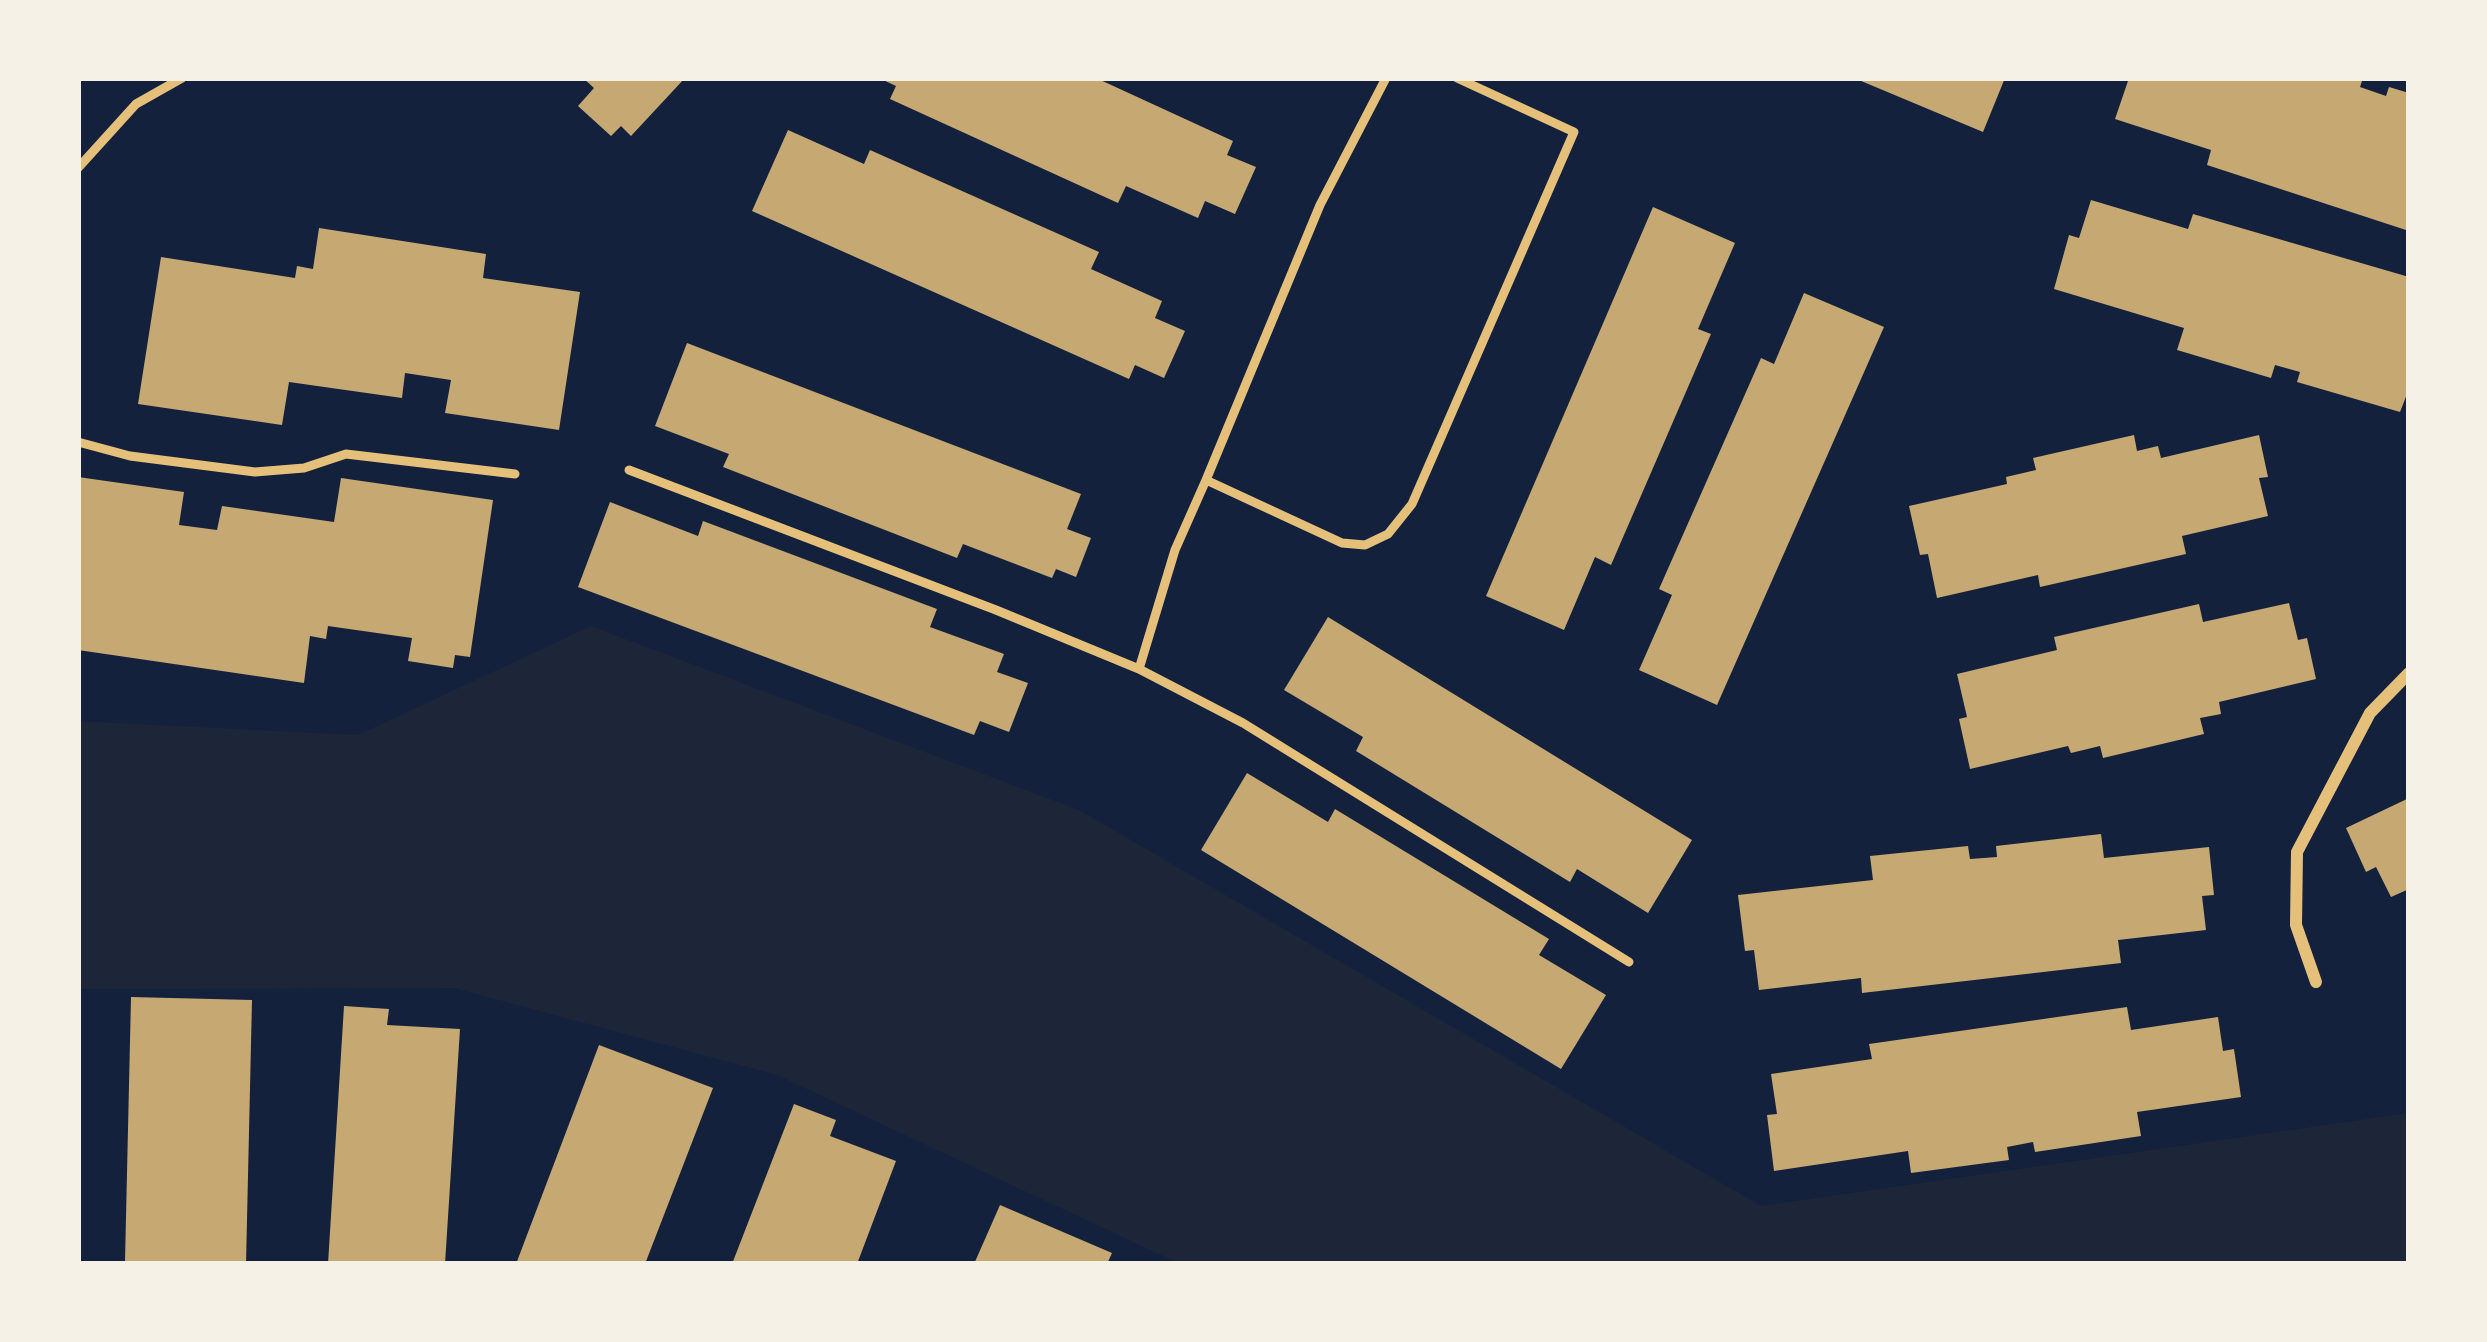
<!DOCTYPE html>
<html>
<head>
<meta charset="utf-8">
<style>
	body { margin:0 }
	#map { position:relative; width:2487px; height:1342px; overflow:hidden; background:#14213d; font-family:Lora,serif }
	canvas { display:block }
	.frame { position:absolute; inset:0; border:81px solid #f6f1e7; pointer-events:none }
</style>
</head>
<body>
<div id="map">
<canvas width="2487" height="1342"></canvas>
<div class="frame"></div>
</div>
<script>
const ctx = document.querySelector('canvas').getContext('2d');
ctx.lineJoin = 'round';
function paint(path, color) { ctx.fillStyle = color; ctx.fill(path, 'evenodd'); }
const toPath = rows => new Path2D(rows.map(r => 'M' + r).join(''));
function stroke(path, color, width, dash) { ctx.strokeStyle = color; ctx.lineWidth = width; ctx.lineCap = dash ? 'butt' : 'round'; ctx.setLineDash(dash || []); ctx.stroke(path); }
paint(toPath([
	[591,626,1079,810,1761,1206,2409,1113,2409,1264,1180,1264,777,1075,454,988,78,989,78,721,358,735]
]), '#1d2539');
paint(toPath([
	[583,78,685,78,631,136,621,126,611,136,578,106,594,88],
	[879,78,1096,78,1233,141,1227,155,1256,167,1235,214,1205,201,1198,218,1126,186,1118,203,890,99,896,86],
	[1854,78,2005,78,1983,132],
	[2129,78,2363,78,2360,87,2386,96,2389,87,2409,93,2409,231,2207,165,2211,150,2115,119],
	[788,130,864,164,870,150,1099,252,1091,269,1162,301,1155,318,1185,331,1164,378,1135,365,1129,379,752,211],
	[2091,200,2188,229,2193,214,2409,277,2409,389,2400,412,2297,382,2300,372,2275,365,2271,378,2177,350,2184,328,2054,289,2069,235,2079,238],
	[1653,207,1735,243,1698,329,1711,334,1611,565,1595,557,1564,630,1486,596],
	[319,228,486,254,483,278,580,292,559,430,445,413,451,380,405,373,402,398,289,382,282,425,138,404,161,257,295,278,297,266,313,269],
	[1804,293,1884,327,1717,705,1639,670,1672,595,1659,589,1761,358,1774,364],
	[687,343,1081,494,1067,529,1091,538,1076,577,1056,569,1052,578,963,544,957,558,723,467,729,454,655,426],
	[2134,435,2137,451,2158,446,2161,458,2259,435,2268,477,2259,478,2268,516,2182,536,2186,554,2040,587,2038,575,1937,598,1928,554,1920,555,1909,506,2007,484,2006,477,2036,470,2033,458],
	[78,477,184,492,179,525,217,530,222,506,334,522,341,478,493,500,470,657,455,655,453,668,408,661,412,638,328,626,326,639,310,636,304,683,78,650],
	[610,502,698,536,703,521,937,609,930,627,1004,654,997,672,1028,683,1009,732,980,721,974,735,578,587],
	[2289,603,2298,640,2307,638,2316,679,2219,702,2221,714,2200,718,2204,734,2103,758,2100,746,2071,753,2068,746,1970,769,1959,719,1967,717,1957,674,2057,650,2054,637,2199,604,2203,622],
	[1328,617,1692,840,1648,913,1577,869,1570,882,1356,751,1363,737,1284,690],
	[1247,773,1328,822,1335,809,1549,939,1539,955,1606,995,1561,1069,1201,850],
	[2409,798,2409,889,2391,897,2376,867,2366,872,2346,828],
	[2101,834,2104,858,2209,847,2214,895,2202,896,2206,930,2118,940,2121,963,1862,993,1861,978,1759,990,1754,950,1745,951,1738,895,1873,880,1870,856,1968,846,1970,859,1997,857,1996,846],
	[131,997,252,1000,246,1264,125,1261],
	[344,1006,389,1009,387,1025,460,1029,445,1264,328,1264],
	[2127,1007,2131,1030,2218,1017,2223,1051,2234,1049,2241,1097,2137,1112,2141,1136,2035,1152,2033,1142,2007,1147,2009,1160,1911,1173,1908,1151,1774,1171,1767,1115,1777,1114,1771,1074,1872,1059,1869,1044],
	[599,1045,713,1088,645,1264,516,1264],
	[794,1104,836,1120,830,1136,896,1161,857,1264,732,1264],
	[1000,1205,1112,1253,1107,1264,974,1264]
]), '#c6a872');
stroke(toPath([
	[1386,78,1320,205,1206,480,1342,543,1365,545,1388,534,1412,504,1574,132,1457,78],
	[78,168,136,104,182,78],
	[78,442,130,456,255,472,304,468,346,454,515,474],
	[629,470,996,610,1139,669],
	[1206,480,1175,550,1139,669,1243,723,1629,962]
]), '#e5c07b', 9);
stroke(toPath([
	[2316,982,2296,925,2297,852,2370,713,2409,673]
]), '#e5c07b', 12);
</script>
</body>
</html>
